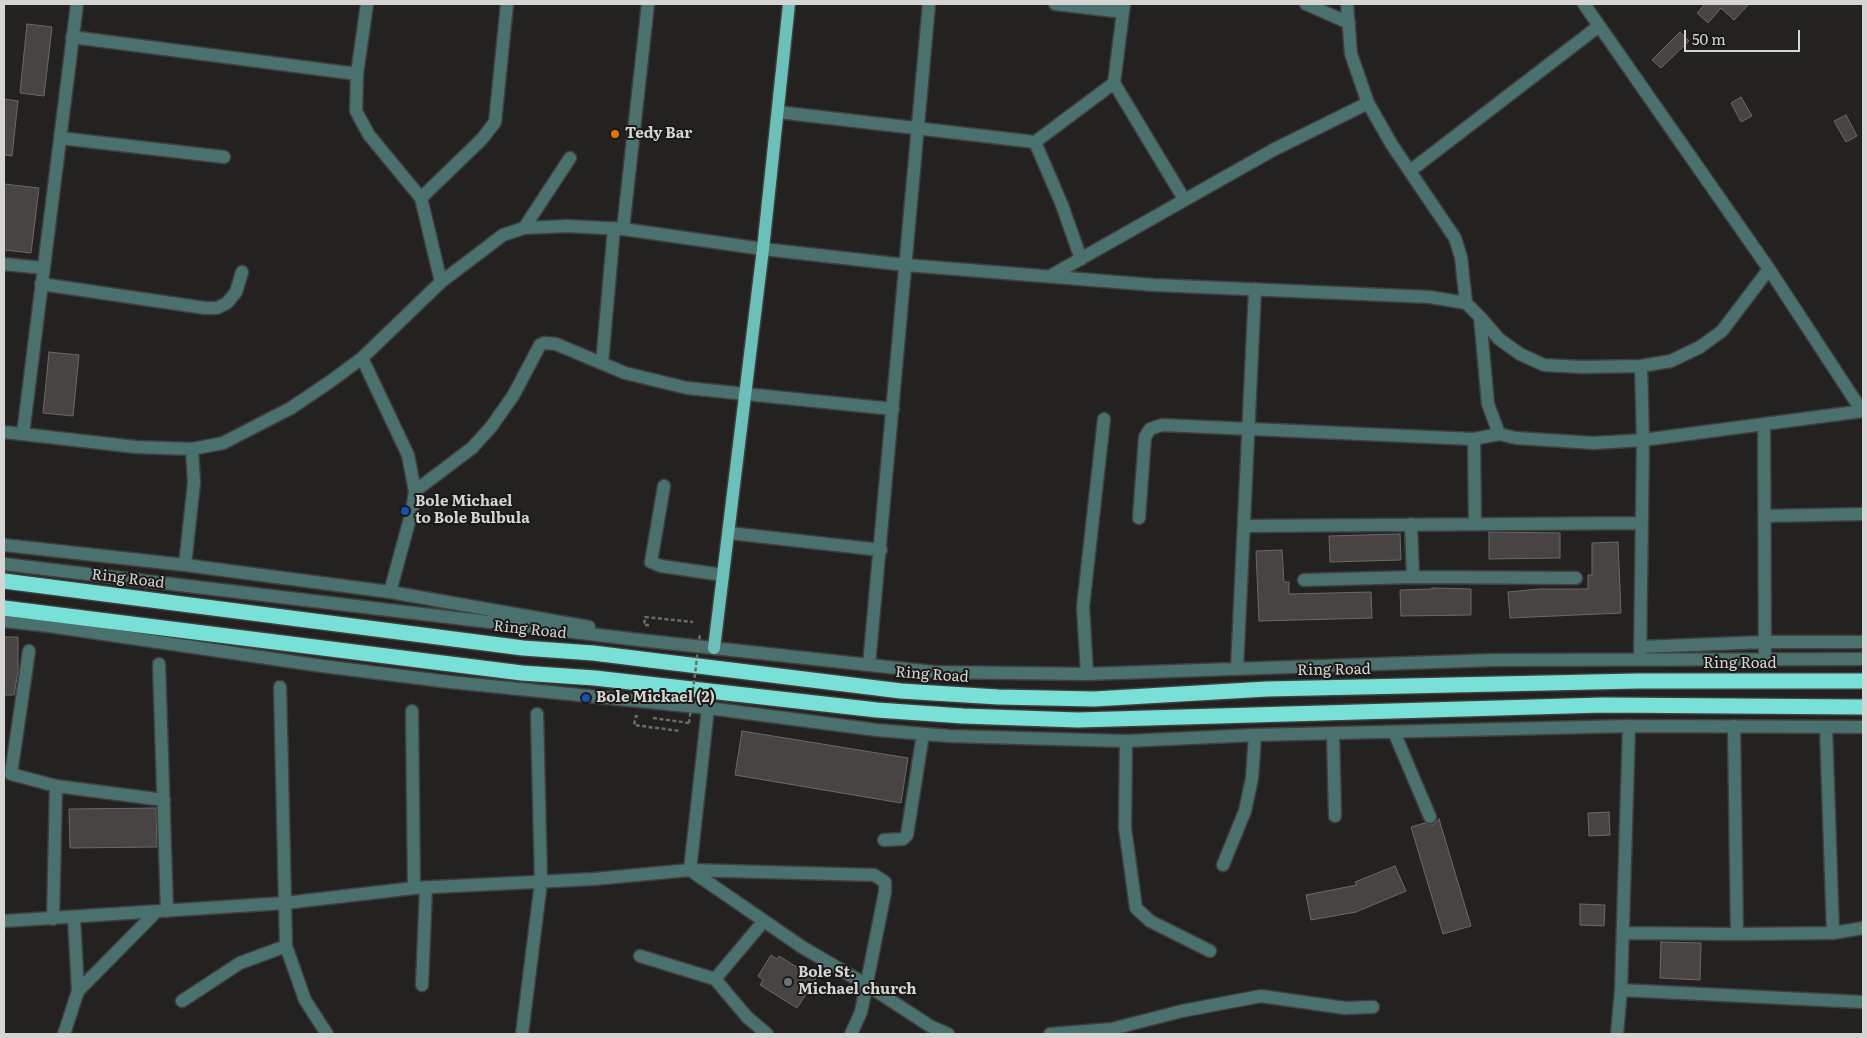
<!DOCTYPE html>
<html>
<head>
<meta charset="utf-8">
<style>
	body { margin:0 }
	#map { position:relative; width:1867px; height:1038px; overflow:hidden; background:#232220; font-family:Literata,serif }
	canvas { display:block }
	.frame { position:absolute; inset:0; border:5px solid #d5d5d3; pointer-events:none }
	.scale { position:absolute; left:1684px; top:30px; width:116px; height:22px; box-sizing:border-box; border:2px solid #d5d5d3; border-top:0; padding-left:6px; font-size:15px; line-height:18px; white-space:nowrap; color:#d5d5d3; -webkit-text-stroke:4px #1a1917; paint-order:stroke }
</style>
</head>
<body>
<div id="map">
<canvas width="1867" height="1038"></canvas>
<div class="frame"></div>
<div class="scale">50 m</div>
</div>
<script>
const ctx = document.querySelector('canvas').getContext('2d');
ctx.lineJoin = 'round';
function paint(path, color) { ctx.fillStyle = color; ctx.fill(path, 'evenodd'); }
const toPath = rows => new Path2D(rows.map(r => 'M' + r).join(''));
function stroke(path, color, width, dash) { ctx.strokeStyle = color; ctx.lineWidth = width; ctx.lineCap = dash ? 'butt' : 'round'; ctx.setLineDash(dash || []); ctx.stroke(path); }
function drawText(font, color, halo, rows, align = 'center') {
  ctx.font = font + ' Literata,serif'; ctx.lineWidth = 4; ctx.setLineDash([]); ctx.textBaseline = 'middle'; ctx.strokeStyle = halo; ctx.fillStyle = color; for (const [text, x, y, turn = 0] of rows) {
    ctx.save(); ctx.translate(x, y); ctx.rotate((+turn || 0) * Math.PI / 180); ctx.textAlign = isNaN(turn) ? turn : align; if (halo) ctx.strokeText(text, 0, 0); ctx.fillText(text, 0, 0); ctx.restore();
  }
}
const building = toPath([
	[1705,4,1749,4,1734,20,1721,8,1708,23,1697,13,1705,4],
	[27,24,52,27,44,96,20,93,27,24],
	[1680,32,1689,41,1661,68,1652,60,1680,32],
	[1741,97,1752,116,1741,122,1731,103,1741,97],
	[4,99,18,101,12,156,4,155,4,99],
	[1846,115,1857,136,1846,142,1834,121,1846,115],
	[4,184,39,188,31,253,4,250,4,184],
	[49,352,79,355,73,416,43,413,49,352],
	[1489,532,1560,533,1560,558,1489,559,1489,532],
	[1400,534,1401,560,1330,562,1329,536,1400,534],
	[1618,542,1621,613,1510,618,1508,592,1540,589,1588,589,1588,575,1592,575,1592,543,1618,542],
	[1282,550,1284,582,1289,582,1289,594,1371,592,1372,618,1259,621,1256,551,1282,550],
	[1432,588,1471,589,1471,615,1401,616,1400,590,1432,589,1432,588],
	[4,637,18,637,18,671,14,695,4,695,4,637],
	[742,731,908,758,901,803,735,775,742,731],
	[156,808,157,847,70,848,69,809,156,808],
	[1609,812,1610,835,1589,836,1588,813,1609,812],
	[1439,819,1471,926,1443,934,1411,827,1425,823,1433,825,1439,819],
	[1395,866,1406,891,1356,912,1311,920,1306,895,1357,885,1355,882,1395,866],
	[1580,904,1605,905,1604,926,1580,925,1580,904],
	[1661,942,1701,943,1700,980,1660,978,1661,942],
	[771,955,777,959,779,956,816,979,797,1008,760,985,763,980,758,976,771,955]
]);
paint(building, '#474443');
stroke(building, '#6c6967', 1);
const minor = toPath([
	[367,4,357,74,356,111,369,135,421,198,441,282],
	[1055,4,1123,12],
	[1124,4,1114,83,1184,199],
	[1306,4,1349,23],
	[1347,4,1351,54,1368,103,1392,145,1455,238,1461,257,1466,303],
	[1584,4,1769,269,1862,411],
	[72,37,357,74],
	[778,112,1035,142,1114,83],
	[60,138,224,157],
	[1035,142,1062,205,1081,259],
	[1410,171,1599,26],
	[421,198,482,139,495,122,507,4],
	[524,228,570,158],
	[623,229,648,4],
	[4,264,43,268],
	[1052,275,1273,150,1368,103],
	[41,284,205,308,217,308,227,303,236,292,242,272],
	[1480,317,1499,339,1520,354,1544,365,1582,367,1641,366,1671,361,1700,347,1722,331,1769,269],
	[362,358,408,455,415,491,412,511,390,592],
	[602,363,614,228],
	[1764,425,1765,658],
	[4,432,136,447,192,449,223,443,291,408,331,381,362,358,441,282,503,235,524,228,567,226,623,229,763,249,906,265,1154,285,1430,297,1466,303,1480,317,1488,404,1499,434,1516,438,1594,443,1643,440,1863,411],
	[23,434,77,4],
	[1474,439,1475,523],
	[664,486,651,562,661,566,723,575],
	[415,491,472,448,491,427,513,396,540,345,544,343,556,344,625,373,687,388,893,409],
	[1765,516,1863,514],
	[1139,518,1145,437,1150,429,1162,425,1474,439,1499,434],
	[1411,524,1413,577],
	[1244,526,1642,523],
	[729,533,881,550],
	[4,545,185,565,390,592,589,627],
	[4,564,640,640,934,672,1087,674,1494,660,1863,659],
	[185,565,194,482,192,449],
	[1304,580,1413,577,1576,578],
	[4,621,49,626,322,666,450,682,708,708,877,730,949,736,1126,741,1255,735,1629,726,1863,727],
	[1640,647,1765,642,1863,642],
	[29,651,11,774,56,786,164,800],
	[1640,659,1643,440,1641,366],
	[159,664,167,911],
	[869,665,929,4],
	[1237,668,1255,289],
	[1087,674,1083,607,1104,419],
	[280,687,286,946,305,1000,327,1034],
	[412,711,414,888],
	[1734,726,1737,934,1833,933,1863,928],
	[1826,727,1833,933],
	[1394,732,1430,817],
	[1333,734,1335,816],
	[1126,741,1125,828,1136,908,1150,921,1210,951],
	[884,840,903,839,907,835,923,734],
	[1223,865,1245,811,1252,778,1255,735],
	[690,870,802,947,867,985,930,1026,948,1034],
	[690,870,708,708],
	[53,919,56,786],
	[4,921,285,903,414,888,594,879,690,870,874,875,885,882,885,892,861,1012,851,1034],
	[1623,933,1737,934],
	[640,956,715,979,763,922],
	[715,979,747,1017,767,1034],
	[422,985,426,888],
	[1621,990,1863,1002],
	[78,991,156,912],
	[182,1001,240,963,286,946],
	[64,1034,78,991,74,918],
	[522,1034,541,882,537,714],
	[1050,1034,1112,1029,1182,1011,1261,996,1345,1008,1373,1007],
	[1617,1034,1621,990,1629,726]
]);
const major = toPath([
	[714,648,763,249,789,4]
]);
const highway = toPath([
	[4,581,523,648,593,653,901,691,998,697,1094,699,1267,689,1638,681,1863,681],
	[4,608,522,673,595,678,877,710,963,716,1078,720,1603,705,1863,707]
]);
stroke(minor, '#3f3f3d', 15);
stroke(major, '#3f3f3d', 15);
stroke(highway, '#3f3f3d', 18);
stroke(toPath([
	[649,625,644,625,645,617,693,622],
	[638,716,636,716,634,725,680,731],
	[653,718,689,723]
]), '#6b6b69', 2.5, [4, 2.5]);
stroke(minor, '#4a716d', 12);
stroke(major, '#6cc0b9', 12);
stroke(highway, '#78e0d7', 15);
stroke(toPath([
	[689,723,700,633]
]), '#6b6b69', 2.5, [4, 2.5]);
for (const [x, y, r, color] of [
	[615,134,5,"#e8710a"],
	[405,511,5,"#1a4fb4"],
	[586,698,5,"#1a4fb4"],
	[788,982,5,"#6b7280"]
]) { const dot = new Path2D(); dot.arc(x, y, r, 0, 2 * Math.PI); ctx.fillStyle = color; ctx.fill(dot); stroke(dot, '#1a1917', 2); }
drawText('bold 15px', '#d5d5d3', '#1a1917', [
	["Tedy Bar",625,134],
	["Bole Michael",415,502],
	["to Bole Bulbula",415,519],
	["Bole Mickael (2)",596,698],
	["Bole St.",798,973],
	["Michael church",798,990]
], 'left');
drawText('15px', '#d5d5d3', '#1a1917', [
	["Ring Road",128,579,7],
	["Ring Road",530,630,6],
	["Ring Road",1740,664],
	["Ring Road",1334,670,-1],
	["Ring Road",932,675,4]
]);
</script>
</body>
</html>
